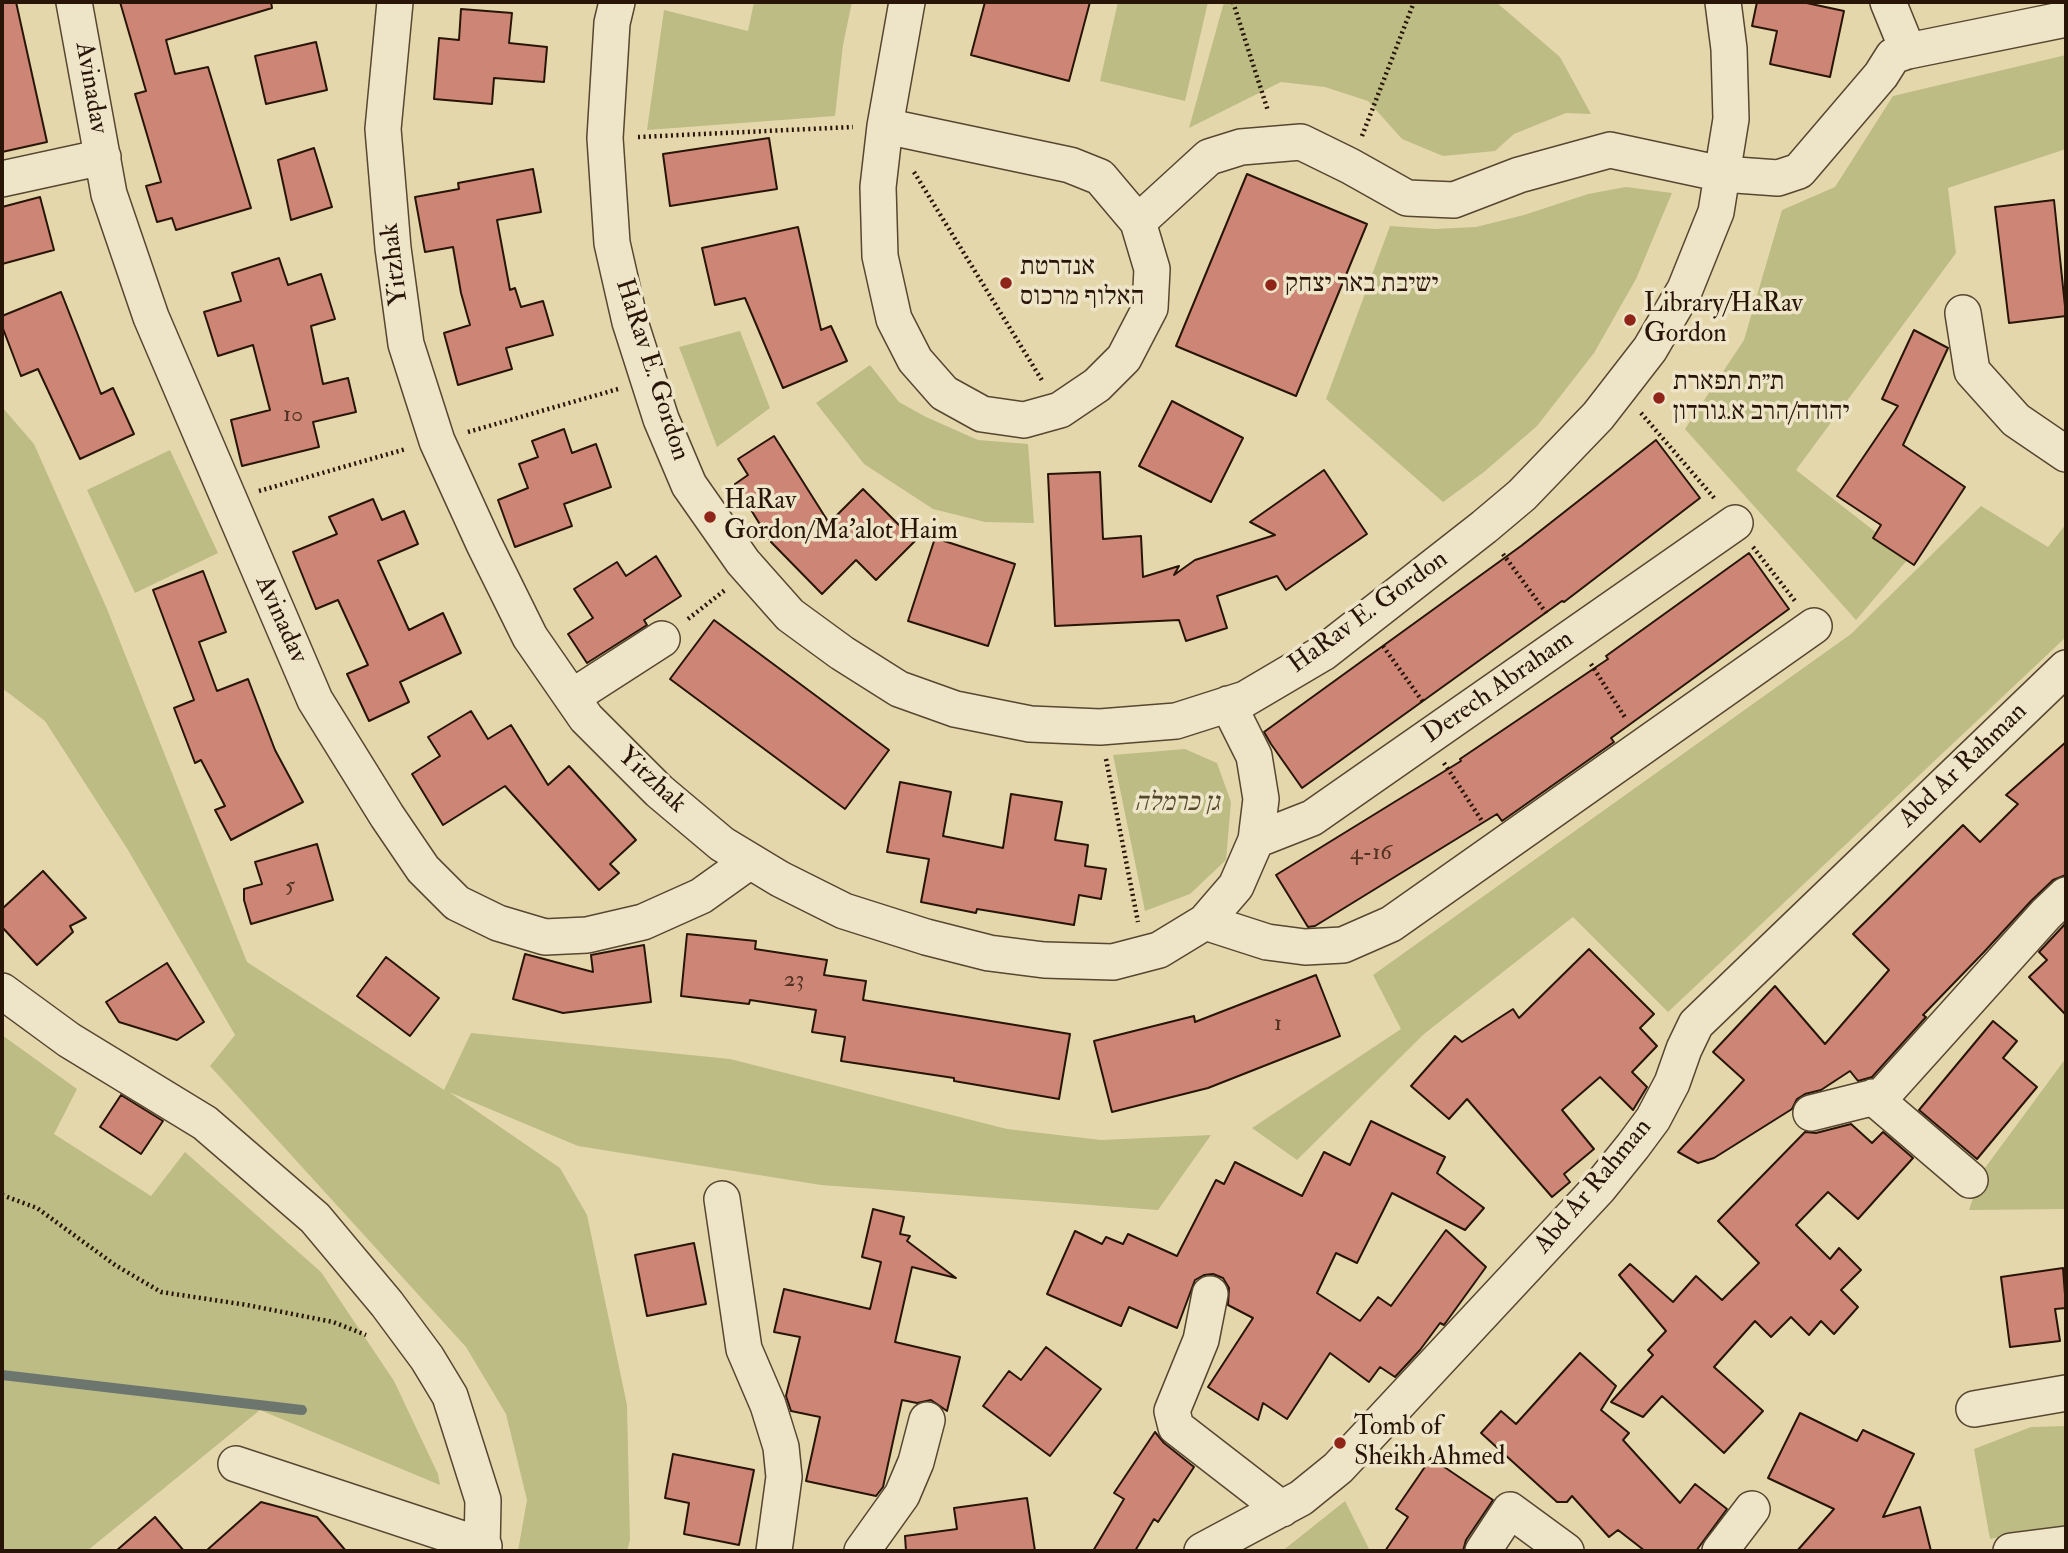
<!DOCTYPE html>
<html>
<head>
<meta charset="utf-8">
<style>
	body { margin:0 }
	#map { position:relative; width:2068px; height:1553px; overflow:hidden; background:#e5d7ac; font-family:"IM FELL Double Pica",serif }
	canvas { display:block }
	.frame { position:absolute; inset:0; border:4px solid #281507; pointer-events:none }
</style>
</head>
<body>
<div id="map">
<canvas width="2068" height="1553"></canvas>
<div class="frame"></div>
</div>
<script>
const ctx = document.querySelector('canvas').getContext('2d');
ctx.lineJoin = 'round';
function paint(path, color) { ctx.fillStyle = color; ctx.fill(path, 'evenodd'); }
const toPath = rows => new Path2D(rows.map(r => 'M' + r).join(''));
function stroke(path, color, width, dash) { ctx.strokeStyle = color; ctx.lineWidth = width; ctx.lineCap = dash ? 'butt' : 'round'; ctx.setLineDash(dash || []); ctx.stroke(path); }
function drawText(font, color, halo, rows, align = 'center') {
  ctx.font = font + ' "IM FELL Double Pica","Frank Ruhl Libre",serif'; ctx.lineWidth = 7; ctx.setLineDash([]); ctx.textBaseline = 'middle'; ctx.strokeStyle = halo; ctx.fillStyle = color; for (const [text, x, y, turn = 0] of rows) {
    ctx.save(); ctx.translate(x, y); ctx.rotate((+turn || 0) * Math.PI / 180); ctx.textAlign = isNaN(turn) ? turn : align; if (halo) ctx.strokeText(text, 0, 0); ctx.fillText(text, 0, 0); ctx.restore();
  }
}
paint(toPath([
	[754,2,852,2,843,45,835,116,647,130,664,10,748,31],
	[1118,2,1208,2,1185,101,1100,81],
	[1224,2,1496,2,1560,57,1591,114,1566,113,1514,134,1495,151,1443,156,1402,139,1368,101,1325,87,1281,82,1189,128],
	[2066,55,2066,149,1948,188,1956,253,1796,470,1909,558,1856,620,1685,429,1744,340,1782,210,1835,187,1893,96],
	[1626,187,1672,193,1636,279,1594,353,1537,426,1484,472,1443,502,1326,399,1390,226,1435,229,1476,227,1524,215,1588,194],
	[740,331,770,408,717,447,679,347],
	[870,365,899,402,926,417,978,440,1028,444,1034,523,985,522,933,509,864,464,816,403],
	[2,407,34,444,107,609,247,962,444,1090,471,1033,730,1059,1007,1129,1101,1140,1211,1135,1158,1210,821,1185,578,1146,449,1092,560,1168,587,1215,627,1405,630,1540,627,1551,518,1551,527,1500,506,1414,466,1347,210,1066,235,1035,128,850,45,721,2,688],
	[170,450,218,553,135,593,87,490],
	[1981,506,2048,547,2066,524,2066,637,1668,1012,1573,917,1424,1034,1297,1160,1252,1128,1401,1029,1373,975,1851,634],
	[1185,749,1217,763,1231,802,1226,860,1190,894,1145,911,1113,755],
	[2,1035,77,1089,54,1134,151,1196,185,1152,321,1272,394,1381,438,1474,440,1485,260,1410,87,1551,2,1551],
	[2066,1058,2066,1209,1969,1210,1982,1172],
	[2066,1426,2066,1525,1990,1539,1974,1449,2031,1427],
	[1345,1501,1370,1551,1280,1551,1286,1548]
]), '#bcbc84');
stroke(toPath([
	[2,1375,302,1410]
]), '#6c766f', 10);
const building = toPath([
	[2,2,16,2,47,142,2,152,2,2],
	[120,2,271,2,272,8,166,40,175,74,208,67,251,208,176,230,172,218,157,222,146,186,161,182,135,94,146,91,120,2],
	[985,2,1090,2,1069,81,971,55,985,2],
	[1757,2,1802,2,1844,11,1830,77,1770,64,1777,31,1752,26,1757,2],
	[461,9,512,13,509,43,547,47,544,82,494,78,492,104,434,99,439,38,459,40,461,9],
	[316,42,327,90,266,104,255,56,316,42],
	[769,138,777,189,670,206,663,154,769,138],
	[314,148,332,207,291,220,278,160,314,148],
	[533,169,541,212,497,220,510,290,515,288,521,307,543,301,553,335,506,348,512,369,458,385,444,333,470,325,461,293,453,247,425,252,415,197,459,189,458,183,533,169],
	[1247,174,1367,224,1296,396,1176,346,1247,174],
	[40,197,54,250,2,264,2,207,40,197],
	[2054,200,2066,316,2009,323,1995,207,2054,200],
	[798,227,821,330,831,326,847,361,783,388,745,298,715,305,702,248,798,227],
	[279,258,288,285,321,274,335,319,311,326,323,384,348,378,356,412,313,422,319,447,242,466,231,420,270,410,253,345,218,356,204,312,241,301,232,273,279,258],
	[61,292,101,394,113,388,134,434,80,459,38,369,21,376,2,326,2,316,61,292],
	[1914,330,1948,348,1903,445,1965,487,1914,565,1873,538,1881,525,1837,496,1898,406,1882,399,1914,330],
	[1172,401,1243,438,1211,502,1139,466,1172,401],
	[564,429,572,453,596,444,611,487,564,504,572,526,515,547,498,500,528,488,519,464,538,457,532,441,564,429],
	[774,436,829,523,863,489,915,541,876,580,856,560,822,594,771,542,777,534,769,539,735,484,748,475,738,459,774,436],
	[1656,440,1700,498,1564,602,1562,601,1302,788,1271,744,1264,732,1521,546,1656,440],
	[1324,470,1367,534,1286,590,1277,576,1217,596,1227,628,1186,641,1179,620,1055,626,1048,474,1100,472,1103,539,1141,536,1143,577,1179,566,1174,575,1195,560,1275,535,1250,522,1324,470],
	[373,499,382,520,404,511,418,544,378,561,409,630,443,613,461,653,400,682,409,702,369,721,347,674,368,665,338,600,316,609,293,552,337,534,329,517,373,499],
	[935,538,1015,564,988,646,908,621,935,538],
	[1749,553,1789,609,1611,738,1614,742,1502,821,1497,814,1315,926,1308,927,1276,875,1461,761,1460,759,1608,659,1606,656,1749,553],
	[656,556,681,596,644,620,647,625,587,663,568,634,593,618,574,589,617,562,626,576,656,556],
	[203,571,226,632,199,642,217,691,248,679,275,750,303,802,231,840,215,810,225,806,201,760,195,763,174,708,194,700,153,590,203,571],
	[714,620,889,750,845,809,670,679,714,620],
	[471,711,488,739,511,725,548,785,569,766,636,840,610,864,619,873,599,890,505,786,443,825,412,774,440,756,428,737,471,711],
	[2066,742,2066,875,2053,880,2031,901,1984,952,1923,1015,1926,1017,1872,1077,1858,1081,1850,1071,1821,1090,1805,1094,1797,1099,1792,1109,1714,1158,1698,1163,1678,1152,1744,1080,1713,1052,1775,986,1825,1044,1889,970,1853,934,1963,825,1980,842,2018,804,2006,795,2066,742],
	[900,782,951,792,943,836,1003,848,1011,794,1062,802,1055,840,1088,845,1085,866,1106,869,1101,899,1079,895,1074,925,977,909,976,913,921,902,929,859,887,852,900,782],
	[317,844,333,900,251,924,244,900,244,889,262,884,255,862,317,844],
	[43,871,86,918,70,926,73,932,37,965,2,927,2,909,43,871],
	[2066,923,2066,1015,2029,977,2047,960,2039,952,2066,923],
	[687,934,756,941,755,949,827,960,824,975,866,981,863,1000,1070,1034,1059,1099,954,1081,954,1078,841,1061,845,1037,812,1032,816,1010,750,1000,749,1004,681,996,687,934],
	[644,945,651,1002,563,1013,513,999,525,954,593,972,591,955,644,945],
	[1589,949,1654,1014,1640,1028,1657,1046,1632,1072,1647,1087,1633,1110,1600,1077,1562,1110,1594,1149,1564,1174,1570,1182,1552,1197,1467,1099,1449,1119,1411,1086,1455,1036,1462,1042,1513,1009,1519,1018,1589,949],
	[386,957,439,998,410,1036,357,996,386,957],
	[167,963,204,1022,177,1040,119,1022,106,1002,167,963],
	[1316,975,1340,1036,1208,1088,1112,1112,1094,1041,1194,1016,1195,1022,1316,975],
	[1993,1021,2017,1041,2003,1058,2037,1087,1977,1159,1919,1110,1993,1021],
	[121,1095,163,1121,141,1154,100,1127,121,1095],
	[1371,1121,1445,1157,1437,1173,1484,1208,1465,1230,1392,1193,1357,1263,1336,1253,1317,1293,1360,1321,1378,1297,1391,1306,1446,1230,1486,1267,1444,1325,1440,1323,1420,1350,1395,1377,1380,1367,1369,1382,1330,1353,1287,1419,1263,1403,1258,1420,1208,1387,1253,1318,1228,1305,1229,1288,1223,1278,1213,1274,1204,1275,1195,1280,1177,1328,1129,1307,1121,1326,1047,1294,1075,1231,1102,1244,1106,1237,1123,1244,1128,1234,1177,1256,1216,1180,1224,1184,1235,1162,1302,1196,1324,1152,1350,1165,1371,1121],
	[1851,1124,1872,1143,1883,1132,1913,1158,1858,1219,1828,1192,1796,1225,1830,1259,1839,1248,1861,1270,1841,1290,1858,1307,1834,1334,1821,1321,1809,1335,1791,1317,1771,1337,1755,1321,1714,1367,1763,1411,1724,1453,1662,1396,1643,1417,1611,1402,1653,1355,1648,1350,1666,1331,1619,1275,1630,1264,1673,1302,1696,1276,1722,1300,1759,1263,1718,1221,1805,1132,1816,1133,1851,1124],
	[873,1209,904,1217,900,1234,910,1236,907,1241,956,1278,912,1267,895,1342,960,1357,947,1411,931,1400,917,1403,902,1400,883,1487,876,1496,806,1481,820,1417,791,1411,786,1396,800,1337,774,1332,784,1289,870,1309,881,1262,862,1257,873,1209],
	[694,1243,706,1304,647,1316,635,1255,694,1243],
	[2063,1268,2066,1308,2055,1309,2060,1341,2010,1347,2001,1277,2063,1268],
	[1046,1347,1101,1389,1050,1456,983,1406,1009,1371,1021,1380,1046,1347],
	[1580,1353,1616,1386,1601,1410,1629,1433,1623,1440,1680,1503,1695,1484,1727,1509,1696,1551,1645,1551,1618,1530,1609,1537,1572,1496,1567,1502,1557,1502,1481,1433,1501,1411,1516,1424,1580,1353],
	[1800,1413,1857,1441,1863,1430,1914,1454,1883,1517,1920,1507,1931,1551,1797,1551,1834,1509,1768,1478,1800,1413],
	[1155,1432,1164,1443,1194,1467,1158,1522,1154,1519,1135,1551,1093,1551,1124,1499,1114,1493,1155,1432],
	[673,1454,754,1470,739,1545,684,1534,689,1503,665,1498,673,1454],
	[1431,1458,1493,1500,1466,1540,1463,1551,1385,1551,1408,1517,1396,1509,1431,1458],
	[1027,1498,1035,1551,906,1551,905,1536,957,1529,954,1508,1027,1498],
	[261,1502,317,1517,346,1551,206,1551,261,1502],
	[155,1517,184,1551,116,1551,155,1517]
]);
paint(building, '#cd8675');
stroke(building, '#281507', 2);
const minor = toPath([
	[74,2,109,194,151,317,315,700,387,816,423,869,457,903,498,923,545,937,587,935,643,922,701,896,750,861],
	[395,2,383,129,393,248,406,344,437,441,484,544,530,637,586,718,659,791,722,844,780,879,844,911,926,937,989,953,1044,960,1113,962,1159,950,1205,922,1236,886,1256,840,1261,799,1254,756,1228,704],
	[617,2,612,23,605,138,612,243,630,322,661,419,689,485,743,562,790,615,842,653,899,689,955,709,1030,724,1100,727,1176,721,1245,699,1323,653,1484,527,1522,495,1598,416,1650,349,1685,289,1716,212,1731,119,1729,49,1723,2],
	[1888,2,1908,51],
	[885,126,1070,165,1100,177,1138,222,1152,269,1150,308,1124,358,1097,385,1060,410,1024,420,982,414,944,393,915,360,894,319,880,256,878,187,885,126,907,2],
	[2,179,103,157],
	[1138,222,1209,157,1241,147,1301,142,1350,166,1407,198,1454,200,1519,175,1610,150,1722,174,1778,178,1799,171,1881,75,1893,56,1908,51,2066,19],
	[1963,313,1972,371,2016,420,2066,454],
	[572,697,662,639],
	[1256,840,1312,818,1735,523],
	[1205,922,1267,942,1305,947,1343,945,1391,924,1814,626],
	[2,991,69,1040,205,1123,315,1218,387,1304,427,1358,450,1396,483,1500,482,1551],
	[1873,1097,1970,1180],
	[1811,1113,1883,1095,2046,914,2066,895],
	[722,1199,744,1349,768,1405,781,1447,784,1477,774,1551],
	[1210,1294,1201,1340,1172,1411,1176,1427,1282,1509],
	[1974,1409,2066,1393],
	[236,1464,484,1546],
	[862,1551,902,1495,916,1462,927,1420],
	[1202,1551,1301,1498,1338,1468,1599,1188,1633,1146,1653,1119,1672,1083,1684,1049,1696,1024,2066,668],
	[1483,1551,1510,1510,1566,1551],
	[1720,1551,1752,1509],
	[2011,1551,2066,1544]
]);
stroke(minor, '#574630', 38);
stroke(toPath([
	[1233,2,1268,111],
	[1362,136,1414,2],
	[638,137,853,127],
	[914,172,1043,382],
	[1641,413,1715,499],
	[468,432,618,389],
	[259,491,406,449],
	[1753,547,1795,601],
	[1503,554,1547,614],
	[688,619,725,590],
	[1383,646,1423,702],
	[1591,664,1626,719],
	[1106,759,1138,922],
	[1444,763,1482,821],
	[2,1195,37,1208,115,1265,161,1292,247,1305,333,1322,366,1335]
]), '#281507', 4.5, [2, 3.5]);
stroke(minor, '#eee5c9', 35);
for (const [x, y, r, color] of [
	[1006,283,7,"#8f2418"],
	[1271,285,7,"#8f2418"],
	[1630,320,7,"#8f2418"],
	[1659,398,7,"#8f2418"],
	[710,517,7,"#8f2418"],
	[1340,1443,7,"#8f2418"]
]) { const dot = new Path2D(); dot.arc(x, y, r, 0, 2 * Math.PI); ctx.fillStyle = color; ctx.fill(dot); stroke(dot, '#eee5c9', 2.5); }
drawText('23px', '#513122', null, [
	["10",293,416],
	["4-16",1371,854],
	["5",290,887],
	["23",794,981],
	["1",1278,1025]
]);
drawText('26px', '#281507', '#eee5c9', [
	["Avinadav",90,88,80],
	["Yitzhak",396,264,-97],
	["HaRav E. Gordon",651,370,72],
	["HaRav E. Gordon",1369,613,-36],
	["Avinadav",280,620,66],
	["Derech Abraham",1499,688,-35],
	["Abd Ar Rahman",1964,766,-44],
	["Yitzhak",651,781,43],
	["Abd Ar Rahman",1594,1187,-50]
]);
drawText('26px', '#281507', '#eee5c9', [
	["אנדרטת",1020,268],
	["האלוף מרכוס",1020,298],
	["ישיבת באר יצחק",1285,285],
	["Library/HaRav",1644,305],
	["Gordon",1644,335],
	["ת״ת תפארת",1673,383],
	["יהודה/הרב א.גורדון",1673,413],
	["HaRav",724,502],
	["Gordon/Ma'alot Haim",724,532],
	["Tomb of",1354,1428],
	["Sheikh Ahmed",1354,1458]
], 'left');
drawText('italic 26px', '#54472c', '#eee5c9', [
	["גן כרמלה",1177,804]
]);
</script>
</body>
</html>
